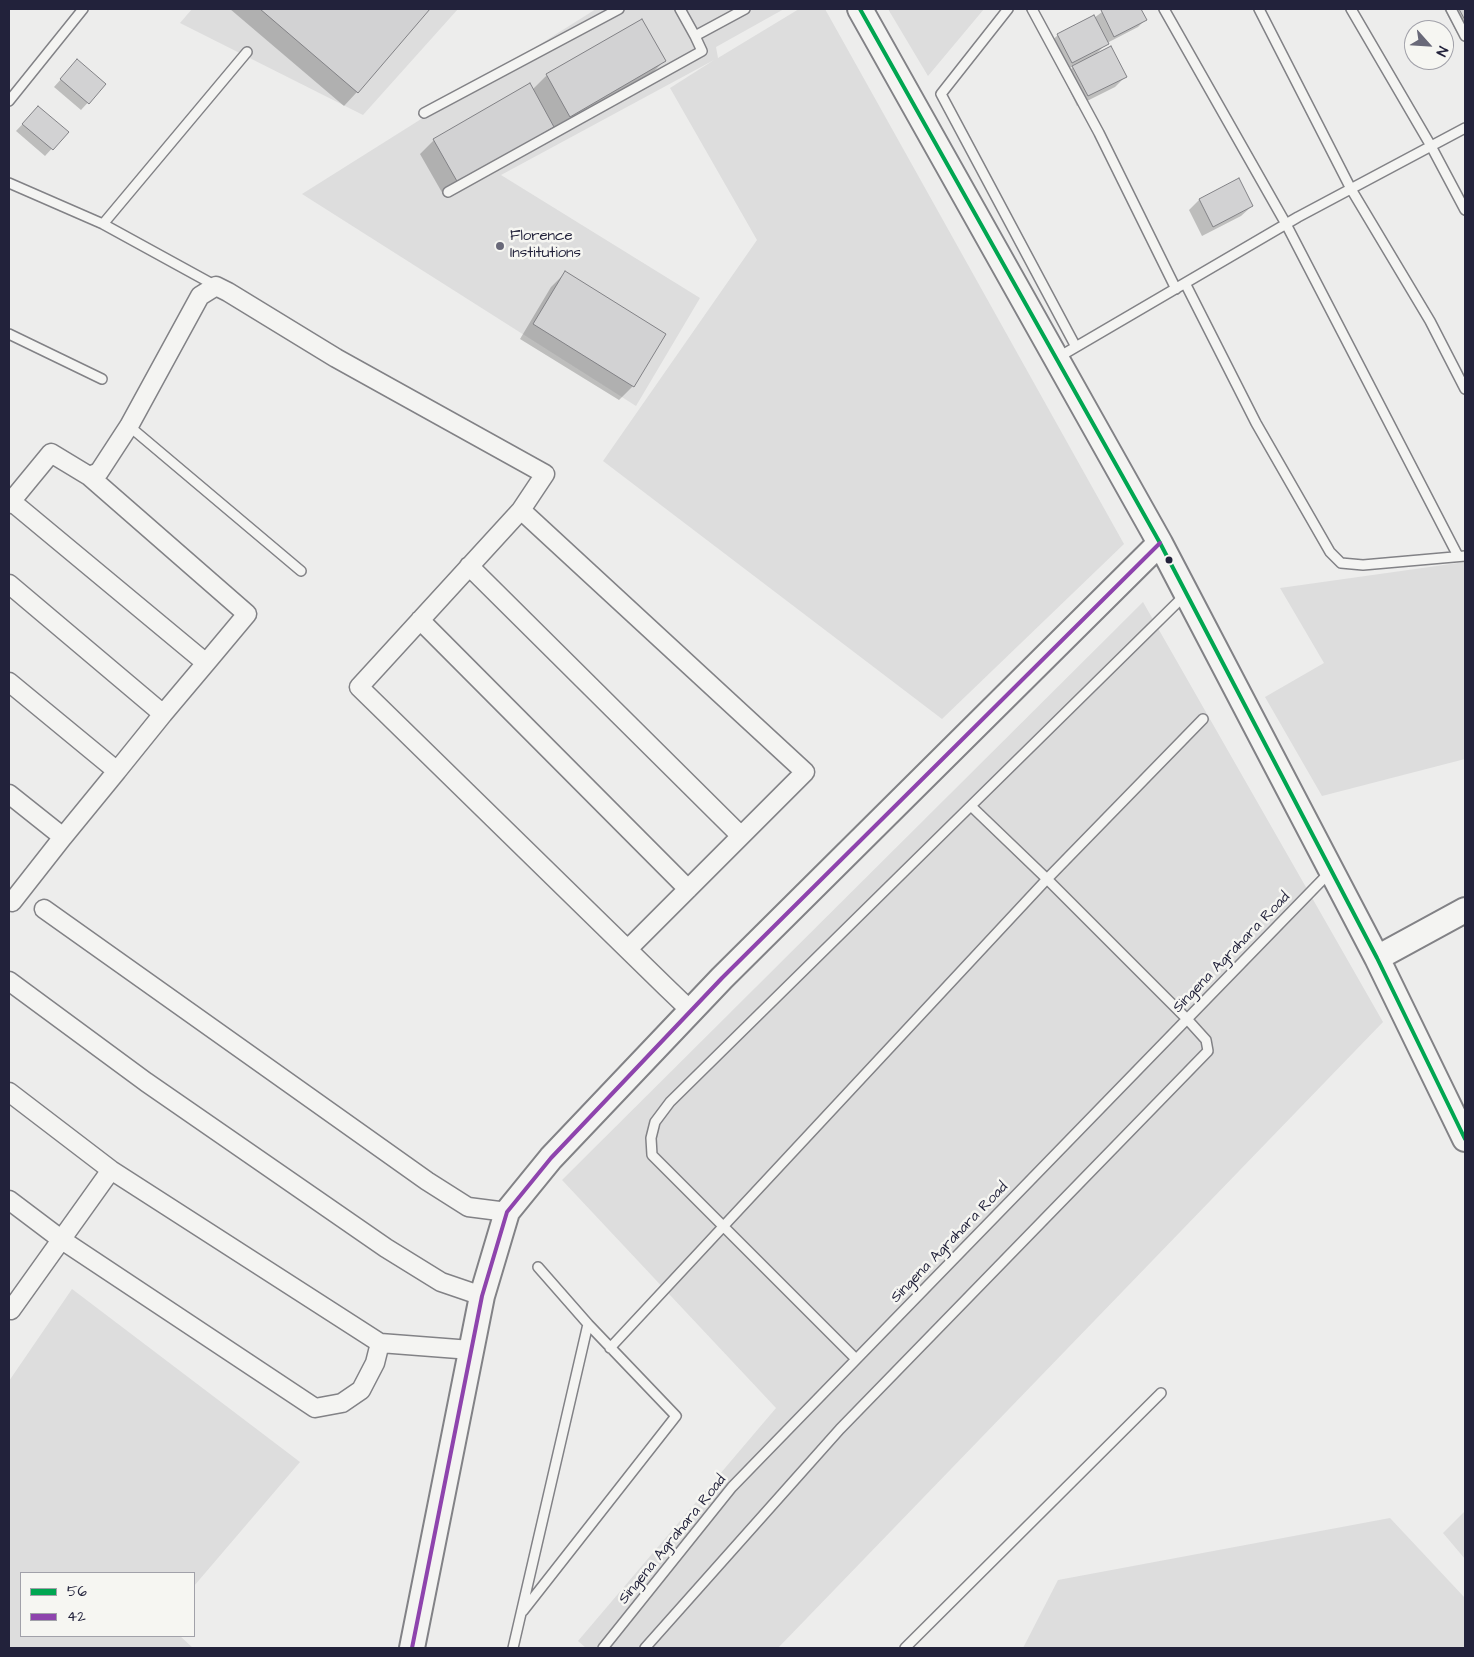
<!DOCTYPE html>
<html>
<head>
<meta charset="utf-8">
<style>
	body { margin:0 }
	#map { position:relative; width:1474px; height:1657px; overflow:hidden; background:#ededec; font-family:"Architects Daughter",sans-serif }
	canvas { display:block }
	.frame { position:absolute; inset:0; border:10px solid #22223b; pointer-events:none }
	.legend { position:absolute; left:20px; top:1572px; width:175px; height:65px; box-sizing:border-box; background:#f6f6f2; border:1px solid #a1a1a9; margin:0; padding:6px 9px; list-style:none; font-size:15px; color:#22223b }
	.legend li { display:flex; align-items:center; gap:10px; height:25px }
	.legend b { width:25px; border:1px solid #a1a1a9 }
	.north { position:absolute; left:1404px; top:20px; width:50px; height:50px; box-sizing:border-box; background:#f6f6f2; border:1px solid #a1a1a9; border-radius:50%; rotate:116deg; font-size:14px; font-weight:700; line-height:20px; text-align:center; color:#22223b }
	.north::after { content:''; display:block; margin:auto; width:18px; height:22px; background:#696979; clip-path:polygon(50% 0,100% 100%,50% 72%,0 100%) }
</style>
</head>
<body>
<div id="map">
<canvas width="1474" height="1657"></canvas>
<div class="frame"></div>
<ul class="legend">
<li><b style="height:6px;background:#00a651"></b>56</li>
<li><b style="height:6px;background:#8e44ad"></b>42</li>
</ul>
<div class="north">N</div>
</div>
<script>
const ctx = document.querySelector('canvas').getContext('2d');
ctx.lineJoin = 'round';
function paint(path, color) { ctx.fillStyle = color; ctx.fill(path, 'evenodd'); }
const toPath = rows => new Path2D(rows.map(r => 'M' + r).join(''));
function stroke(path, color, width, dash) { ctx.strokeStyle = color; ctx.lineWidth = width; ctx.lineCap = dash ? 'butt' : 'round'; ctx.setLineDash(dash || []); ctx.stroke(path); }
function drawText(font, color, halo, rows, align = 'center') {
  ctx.font = font + ' "Architects Daughter",sans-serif'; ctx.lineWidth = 5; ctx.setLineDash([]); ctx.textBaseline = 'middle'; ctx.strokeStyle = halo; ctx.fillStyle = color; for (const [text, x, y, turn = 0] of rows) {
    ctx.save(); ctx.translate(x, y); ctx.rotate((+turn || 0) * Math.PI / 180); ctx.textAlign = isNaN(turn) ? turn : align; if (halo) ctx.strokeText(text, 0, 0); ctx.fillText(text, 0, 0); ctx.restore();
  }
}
paint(toPath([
	[192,9,458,9,363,115,180,23],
	[596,9,784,9,716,47,718,58,799,9,825,9,1124,544,942,719,603,461,757,240,670,88,714,60,501,175,700,298,636,406,302,194],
	[888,9,984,9,928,76],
	[1465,562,1465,759,1322,796,1265,697,1324,663,1280,588],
	[1143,602,1383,1022,778,1648,586,1648,578,1641,776,1408,562,1180],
	[72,1289,300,1462,194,1586,194,1573,21,1573,21,1636,180,1636,193,1648,9,1648,9,1381],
	[1465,1511,1465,1559,1443,1533],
	[1390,1518,1465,1598,1465,1648,1023,1648,1058,1580]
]), '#ddd');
paint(toPath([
	[230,9,428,9,357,92,344,106],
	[1106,9,1139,9,1145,20,1138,27,1107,43,1096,54,1125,77,1115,87,1077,106,1063,77,1074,66,1061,72,1047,45,1058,35,1094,18],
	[1444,9,1465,9,1465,28,1457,33],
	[642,20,665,60,651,74,555,130,553,126,539,141,444,196,420,154,434,140,532,90,547,75],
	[71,68,104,85,81,110,54,87],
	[32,114,67,132,45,156,16,131],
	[1239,180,1252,206,1241,216,1202,236,1189,210,1199,200],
	[565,273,633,386,619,400,520,339,551,287]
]), '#0003');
const building = toPath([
	[260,9,430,9,358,93,260,9],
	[1103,9,1141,9,1147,20,1114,37,1101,10,1103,9],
	[1459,9,1465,9,1465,20,1459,9],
	[1094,15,1109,44,1072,63,1057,34,1094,15],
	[642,19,666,61,570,117,546,74,642,19],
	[1111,46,1127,77,1088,96,1072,66,1111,46],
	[77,59,106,84,89,104,60,79,77,59],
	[530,83,554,127,458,183,433,139,530,83],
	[38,106,69,132,53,150,22,124,38,106],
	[1239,178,1253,206,1213,227,1199,199,1239,178],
	[565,271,666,334,634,387,533,324,565,271]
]);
paint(building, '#d2d2d3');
stroke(building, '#828286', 1);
const lane = toPath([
	[680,9,695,36],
	[1008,9,941,94,1076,347],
	[1032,9,1099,133,1176,289],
	[1164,9,1286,224,1458,556],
	[1259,9,1351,189,1430,321,1465,389],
	[1351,9,1431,146,1465,210],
	[1451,9,1465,36],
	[9,101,83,9],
	[424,113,619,9],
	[9,183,103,224,216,286],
	[448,192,702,51,695,36,745,9],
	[103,224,247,52],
	[1185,283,1256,423,1330,552,1341,563,1363,565,1465,556],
	[9,334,102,379],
	[1057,358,1298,217,1465,128],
	[129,426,301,571],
	[610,1348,1047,879,1203,719],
	[856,1359,652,1155,651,1138,655,1122,670,1102,1186,594],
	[523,1611,676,1416,588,1324],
	[513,1648,588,1324,538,1267],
	[603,1648,732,1487,1330,872],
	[645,1648,840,1429,1208,1051,1206,1040,1187,1019,1047,879,971,806],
	[905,1648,1161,1393]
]);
const street = toPath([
	[89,476,247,614,206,663],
	[11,501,206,663,163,714],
	[9,504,51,453,89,476,99,472,129,426,200,296,216,286,228,292,336,358,545,474,521,510],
	[469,566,741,836],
	[9,584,163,714,117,771],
	[420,620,688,889],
	[9,682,117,771,63,837],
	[9,794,63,837,12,902],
	[44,909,427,1181,468,1207,507,1212],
	[628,949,805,772,521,510,359,687,666,987,691,1011],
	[9,981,146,1082,386,1248,441,1282,482,1296],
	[9,1092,111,1170,380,1343,471,1350],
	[9,1200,62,1240,315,1408,342,1403,361,1390,375,1363,380,1343],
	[9,1309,11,1310,111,1170]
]);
const secondary = toPath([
	[860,9,1160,543,1377,958,1465,1139],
	[1377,958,1465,910],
	[412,1648,482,1296,507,1212,551,1158,722,978,1160,543]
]);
stroke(lane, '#828286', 12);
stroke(street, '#828286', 21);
stroke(secondary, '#828286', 28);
stroke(lane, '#f4f4f2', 9);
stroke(street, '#f4f4f2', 18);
stroke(secondary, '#f4f4f2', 24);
stroke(toPath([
	[860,9,1160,543,1377,958,1465,1139]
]), '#00a651', 4);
stroke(toPath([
	[412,1648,482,1296,507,1212,551,1158,722,978,1160,543]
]), '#8e44ad', 4);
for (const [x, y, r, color] of [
	[500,246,5,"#696979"],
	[1169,560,4.5,"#22223b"]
]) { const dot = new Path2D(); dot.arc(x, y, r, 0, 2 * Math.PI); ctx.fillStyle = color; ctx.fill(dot); stroke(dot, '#f6f6f2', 2); }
drawText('15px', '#22223b', '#f6f6f2', [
	["Florence",510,237],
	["Institutions",510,254]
], 'left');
drawText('15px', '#22223b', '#f6f6f2', [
	["Singena Agrahara Road",1232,953,-46],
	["Singena Agrahara Road",950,1243,-46],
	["Singena Agrahara Road",673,1540,-51]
]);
</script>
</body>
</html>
